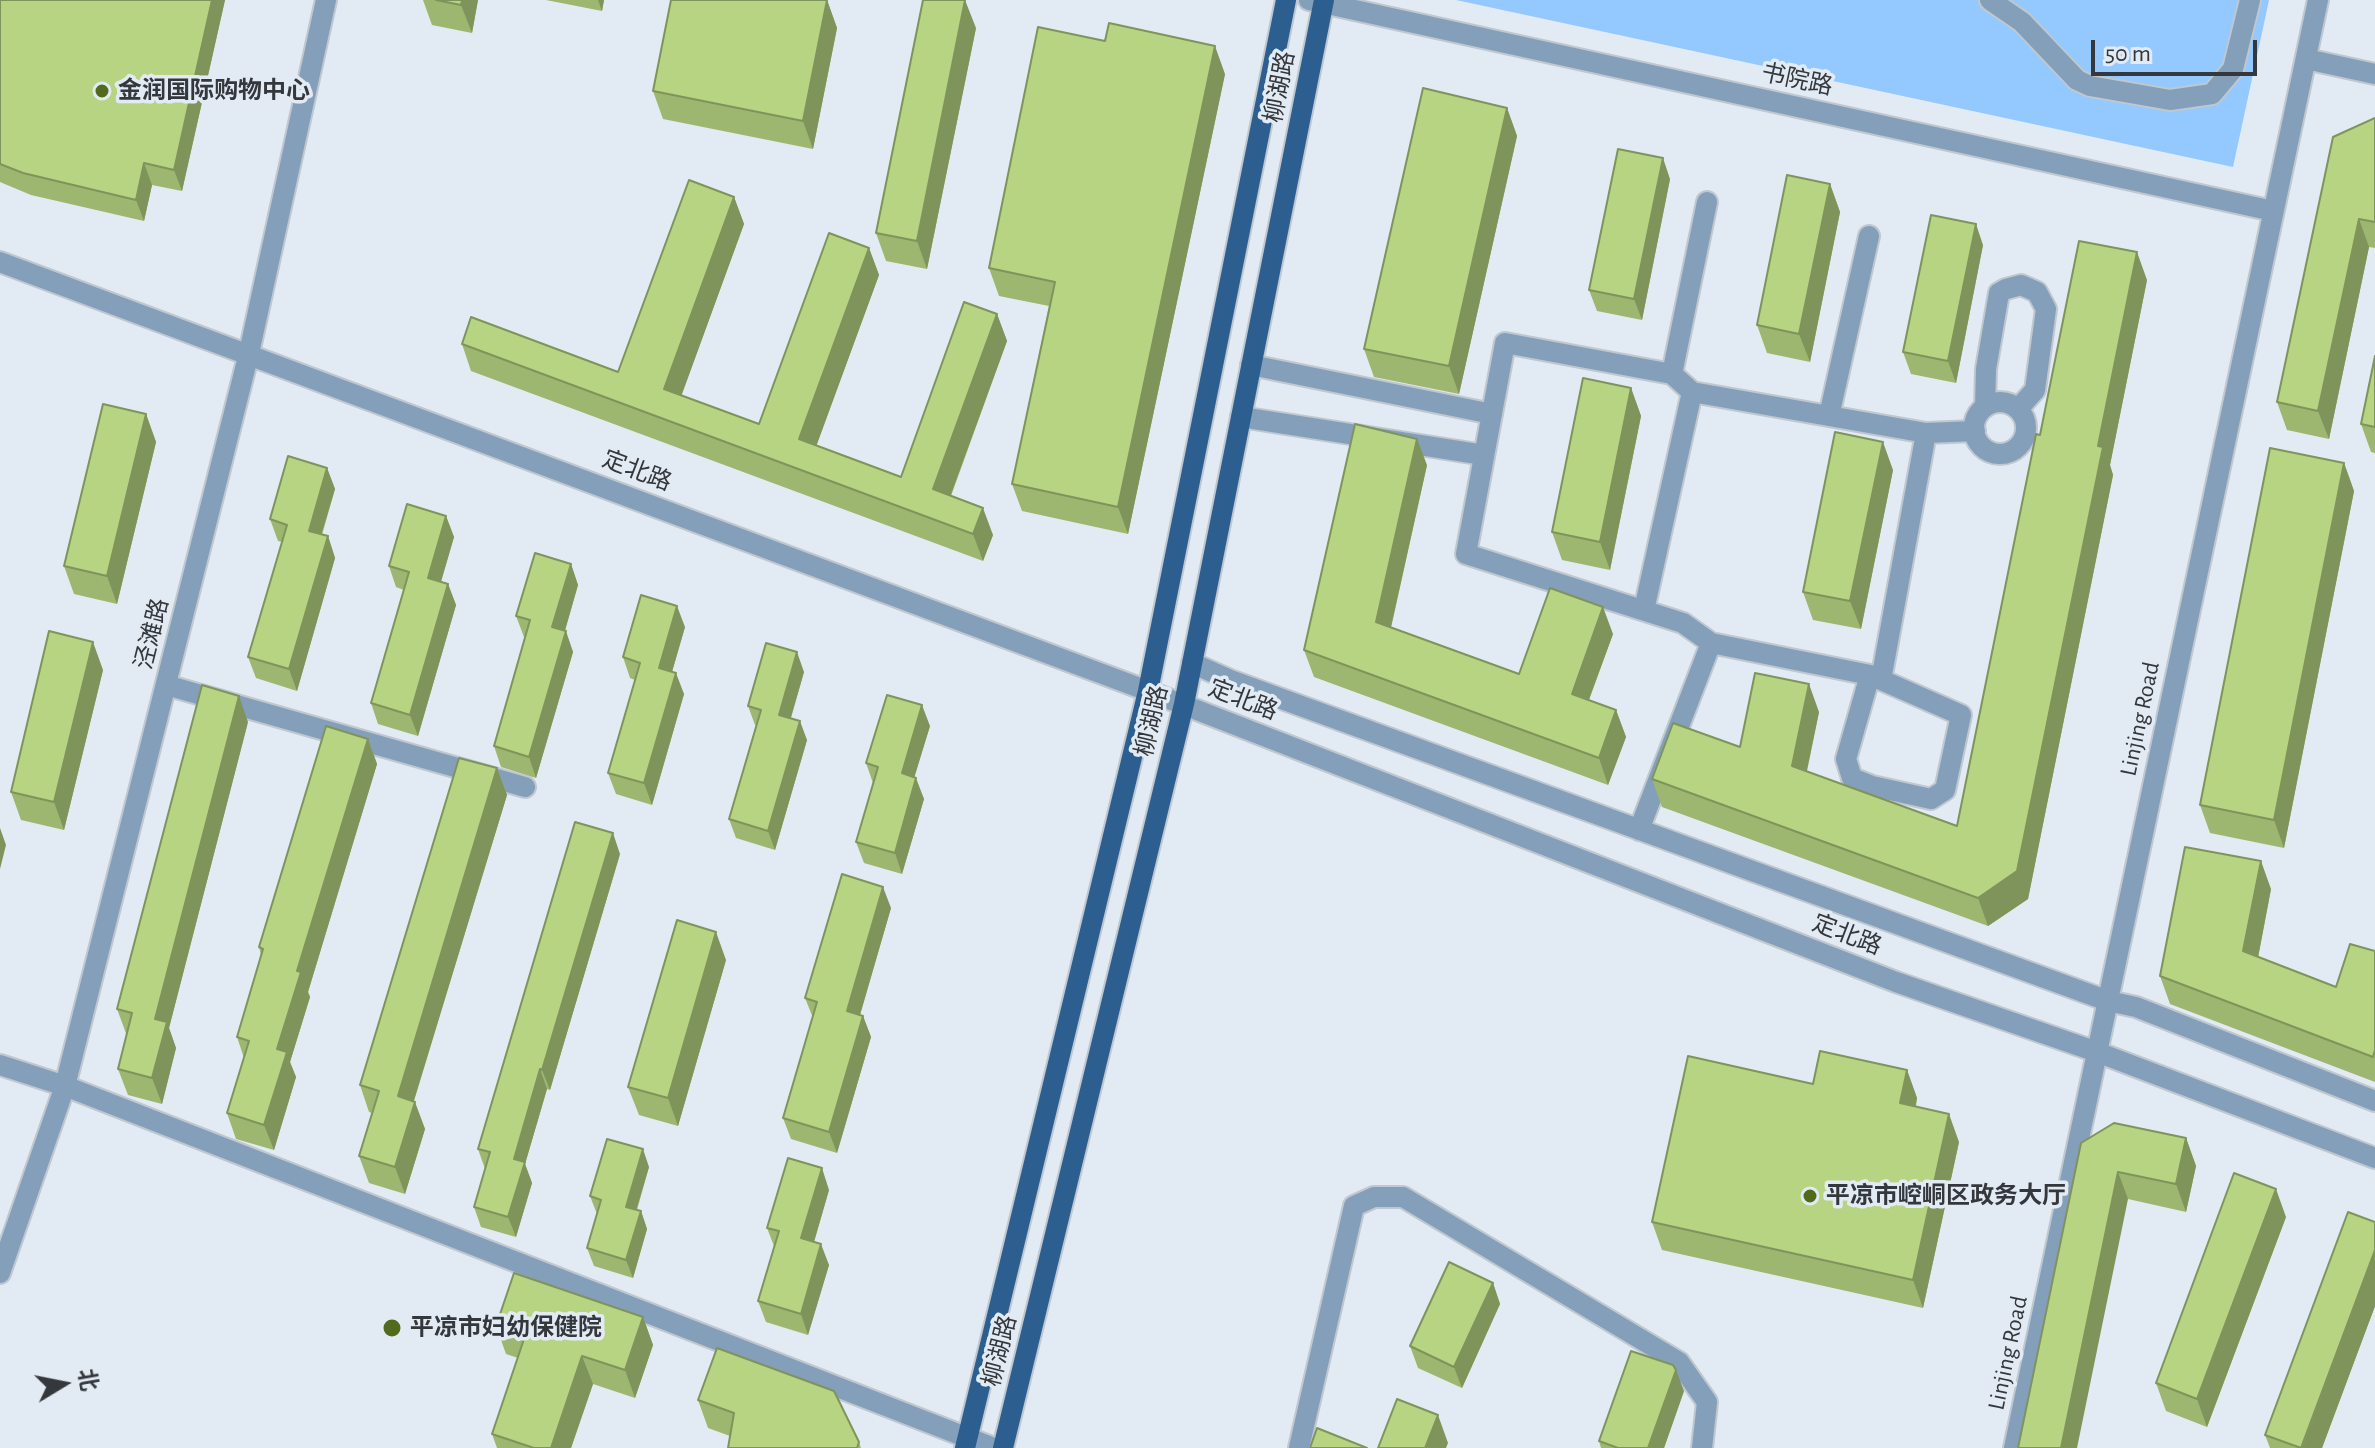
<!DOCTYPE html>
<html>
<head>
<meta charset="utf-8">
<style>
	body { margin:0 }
	#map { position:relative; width:2375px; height:1448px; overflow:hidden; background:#e2ebf4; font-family:"Alegreya Sans","Noto Sans SC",sans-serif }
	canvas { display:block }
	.north { position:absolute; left:24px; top:1344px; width:80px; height:80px; -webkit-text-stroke:6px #e2ebf4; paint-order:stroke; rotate:80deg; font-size:22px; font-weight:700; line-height:32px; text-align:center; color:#34373b }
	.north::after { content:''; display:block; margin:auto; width:28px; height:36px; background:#34373b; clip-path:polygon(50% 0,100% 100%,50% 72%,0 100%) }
	.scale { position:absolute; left:2091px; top:40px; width:166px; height:36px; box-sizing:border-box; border:4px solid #34373b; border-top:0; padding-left:10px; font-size:24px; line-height:28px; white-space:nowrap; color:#34373b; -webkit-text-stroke:6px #e2ebf4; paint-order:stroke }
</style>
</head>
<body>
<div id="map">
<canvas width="2375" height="1448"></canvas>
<div class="north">北</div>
<div class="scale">50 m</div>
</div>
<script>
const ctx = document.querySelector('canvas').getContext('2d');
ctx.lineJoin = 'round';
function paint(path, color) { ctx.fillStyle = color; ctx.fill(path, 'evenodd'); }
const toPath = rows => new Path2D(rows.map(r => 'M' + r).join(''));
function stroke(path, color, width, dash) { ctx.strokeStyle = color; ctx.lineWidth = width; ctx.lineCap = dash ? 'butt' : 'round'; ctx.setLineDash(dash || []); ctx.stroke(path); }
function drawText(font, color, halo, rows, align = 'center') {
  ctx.font = font + ' "Alegreya Sans","Noto Sans SC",sans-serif'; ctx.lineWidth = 7; ctx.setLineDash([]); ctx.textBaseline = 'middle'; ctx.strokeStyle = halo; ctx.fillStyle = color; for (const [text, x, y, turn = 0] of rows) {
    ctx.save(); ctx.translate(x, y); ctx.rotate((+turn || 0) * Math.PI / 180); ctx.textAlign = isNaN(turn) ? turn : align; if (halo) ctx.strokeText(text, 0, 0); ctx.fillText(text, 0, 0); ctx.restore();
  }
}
paint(toPath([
	[1456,0,2269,0,2233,167]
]), '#93c9fe');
const minor = toPath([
	[1309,0,2273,211],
	[1990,0,2022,22,2077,80,2090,86,2170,100,2212,94,2233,69,2250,0],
	[2306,59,2375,74],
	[0,262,1148,691,1896,982,2097,1052,2375,1158],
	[1251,365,1492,414],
	[1672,374,1707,202],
	'1974 428a26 26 0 1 1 52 0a26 26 0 1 1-52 0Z',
	[1985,407,1986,369,1999,293,2006,289,2021,285,2037,292,2046,309,2035,390,2018,409],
	[1829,416,1869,236],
	[1241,417,1484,455],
	[1644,610,1692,392],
	[1711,643,1870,675,1961,715,1945,790,1931,799,1872,786,1852,778,1846,759,1870,675],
	[1192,663,1230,680,2108,1001,2136,1007,2375,1101],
	[1881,680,1926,433],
	[166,685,525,787],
	[1639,830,1711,643,1683,623,1466,554,1505,343,1672,374,1692,392,1926,433,1975,431],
	[0,1065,65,1086,994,1448],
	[0,1273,65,1086,249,353,326,0],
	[1299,1448,1354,1206,1374,1197,1403,1197,1679,1362,1707,1402,1702,1448],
	[2014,1448,2318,0]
]);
const major = toPath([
	[965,1448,1148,691,1286,0],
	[1003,1448,1184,704,1324,0]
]);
stroke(minor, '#bfc7cf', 24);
stroke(major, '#bfc7cf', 24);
stroke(minor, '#849fba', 20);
stroke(major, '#2c5f8f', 20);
paint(toPath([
	[0,0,225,0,182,191,152,185,144,221,31,195,0,182],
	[423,0,478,0,472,33,432,25],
	[546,0,604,0,602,11],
	[827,0,837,28,813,149,663,119,653,91],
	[976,28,927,269,886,261,876,233],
	[1225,74,1128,534,1022,511,1012,484,1049,306,999,296,989,268],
	[1507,108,1517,136,1459,394,1374,377,1364,349],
	[2375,118,2375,248,2369,247,2329,439,2287,430,2277,402],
	[1670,179,1642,320,1597,311,1589,290],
	[1830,184,1840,212,1810,362,1767,353,1757,325],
	[734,197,744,224,681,396,759,424,869,248,879,275,816,446,901,477,997,314,1007,341,951,496,993,535,983,561,471,371,462,344,618,372],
	[1983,245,1956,383,1911,374,1903,352],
	[2147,280,2110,465,2113,475,2028,899,1988,926,1662,807,1652,779,1740,747,1819,712,1807,771,1957,826],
	[2375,356,2375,453,2371,452,2361,424],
	[1631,388,1641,416,1610,570,1562,560,1552,532],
	[146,414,156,442,117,604,74,594,64,566],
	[2344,463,2354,491,2284,848,2210,833,2200,805],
	[1427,465,1391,628,1519,674,1613,634,1589,700,1616,710,1626,737,1608,785,1314,677,1304,650],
	[327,468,335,489,322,535,328,536,335,558,297,691,256,678,248,657,282,542,278,541,270,519],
	[1893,470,1861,629,1813,620,1803,592],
	[446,516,454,537,441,581,448,584,456,605,418,736,378,724,371,703,404,590,396,587,389,566],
	[571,564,578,585,565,630,573,652,536,778,501,767,494,746,525,638,524,637,516,616],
	[685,627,672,672,684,694,652,805,616,794,608,773,635,680,630,678,623,657],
	[103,670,64,830,21,820,11,792],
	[804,672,791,718,807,740,775,850,736,838,729,819,756,725,755,725,748,706],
	[248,722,169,1028,176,1048,162,1104,128,1095,118,1069,127,1036,117,1009],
	[930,726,914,777,924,799,902,874,864,863,856,842,873,783,866,763],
	[368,739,377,764,308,992,310,997,290,1062,296,1077,274,1150,236,1139,227,1113,244,1058,237,1037,261,955,259,947],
	[497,768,507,795,414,1101,425,1129,405,1194,369,1183,359,1156,372,1113,369,1112,360,1085],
	[620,854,550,1090,547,1089,525,1164,532,1183,516,1237,481,1227,474,1207,485,1169,478,1149],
	[2271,889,2258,957,2336,987,2375,951,2375,1082,2170,1004,2160,976],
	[891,908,860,1015,863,1016,871,1037,837,1153,791,1139,783,1118,813,1018,805,998],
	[726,960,678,1126,639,1115,628,1087],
	[1907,1070,1917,1098,1916,1107,1959,1142,1923,1308,1662,1250,1652,1222,1813,1084],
	[2186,1138,2196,1166,2186,1212,2128,1199,2081,1143],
	[649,1167,637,1210,641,1211,647,1229,633,1278,594,1266,587,1248,597,1214,590,1196],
	[829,1190,814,1242,829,1265,808,1335,766,1322,758,1301,774,1246,767,1228],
	[2286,1217,2207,1427,2166,1411,2156,1383],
	[2375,1222,2375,1306,2322,1448,2270,1448,2265,1435],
	[1493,1283,1500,1304,1462,1388,1418,1368,1410,1346],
	[643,1317,653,1345,635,1398,593,1384,571,1448,497,1448,492,1434,518,1358,506,1354,496,1326],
	[1684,1391,1664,1448,1601,1448,1599,1441],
	[698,1400,859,1442,861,1448,728,1448,730,1436,708,1428]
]), '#9db670');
paint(toPath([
	[212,0,225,0,182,191,174,170],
	[462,0,478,0,472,33,461,5],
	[598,0,604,0,602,11],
	[827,0,837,28,813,149,803,121],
	[965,0,976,28,927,269,917,241],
	[1215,46,1225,74,1128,534,1118,507],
	[1507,108,1517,136,1459,394,1449,366],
	[1663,158,1670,179,1642,320,1634,299],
	[144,163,152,185,144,221,136,200],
	[1830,184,1840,212,1810,362,1799,334],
	[734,197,744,224,674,416,664,389],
	[2359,219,2369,247,2329,439,2318,411],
	[1976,224,1983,245,1956,383,1948,361],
	[869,248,879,275,809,466,799,439],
	[2137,252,2147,280,2110,465,2113,475,2028,899,1988,926,1978,898,2098,446],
	[997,314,1007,341,943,516,933,489],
	[1631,388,1641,416,1610,570,1600,542],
	[146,414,156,442,117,604,107,576],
	[1417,439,1427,465,1386,649,1376,622],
	[1883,442,1893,470,1861,629,1850,601],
	[2344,463,2354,491,2284,848,2274,820],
	[327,468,335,489,316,552,309,531],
	[983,508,993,535,983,561,973,534],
	[446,516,454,537,436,599,428,578],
	[328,536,335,558,297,691,289,669],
	[571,564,578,585,560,648,552,627],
	[448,584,456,605,418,736,410,715],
	[677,606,685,627,667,689,659,668],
	[1603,607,1613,634,1581,721,1572,694],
	[566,631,573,652,536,778,529,757],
	[93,642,103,670,64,830,54,802],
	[797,652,804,672,786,734,779,715],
	[676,673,684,694,652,805,644,783],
	[1809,684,1819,712,1802,794,1792,766],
	[239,696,248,722,169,1028,176,1048,162,1104,152,1078,155,1019],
	[922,705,930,726,909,795,902,773],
	[1616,710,1626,737,1608,785,1599,758],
	[800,721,807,740,775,850,768,831],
	[368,739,377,764,308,992,310,997,290,1062,296,1077,274,1150,264,1125,277,1049,297,971],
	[497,768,507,795,407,1123,398,1096],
	[916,778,924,799,902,874,895,853],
	[0,828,6,845,0,869],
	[613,833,620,854,550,1090,542,1070],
	[2261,861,2271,889,2254,979,2243,951],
	[883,887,891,908,855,1032,847,1011],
	[716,932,726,960,678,1126,668,1098],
	[863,1016,871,1037,837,1153,829,1132],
	[540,1069,547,1089,525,1164,532,1183,516,1237,508,1217,514,1159],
	[1907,1070,1917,1098,1910,1131,1900,1103],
	[415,1102,425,1129,405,1194,395,1167],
	[1949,1114,1959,1142,1923,1308,1913,1280],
	[2186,1138,2196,1166,2186,1212,2176,1184],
	[643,1149,649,1167,632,1224,626,1207],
	[822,1168,829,1190,809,1259,801,1238],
	[2118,1172,2128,1199,2077,1448,2061,1448],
	[2276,1189,2286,1217,2207,1427,2197,1399],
	[641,1211,647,1229,633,1278,626,1260],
	[821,1244,829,1265,808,1335,801,1314],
	[2375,1250,2375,1306,2322,1448,2302,1448],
	[1493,1283,1500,1304,1462,1388,1454,1367],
	[643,1317,653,1345,635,1398,625,1370],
	[582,1356,593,1384,571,1448,551,1448],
	[1676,1370,1684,1391,1664,1448,1648,1448],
	[1438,1415,1448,1443,1446,1448,1425,1448]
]), '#7f945b');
const building = toPath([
	[0,0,212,0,174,170,144,163,136,200,23,173,0,164,0,0],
	[436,0,462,0,461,5,436,0],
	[671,0,827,0,803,121,653,91,671,0],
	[923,0,965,0,917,241,876,233,923,0],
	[1109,23,1215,46,1118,507,1012,484,1055,282,989,268,1038,27,1105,41,1109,23],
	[1423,88,1507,108,1449,366,1364,349,1423,88],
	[2375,118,2375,222,2359,219,2318,411,2277,402,2333,137,2375,118],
	[1618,149,1663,158,1634,299,1589,290,1618,149],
	[1787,175,1830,184,1799,334,1757,325,1787,175],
	[689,180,734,197,664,389,759,424,829,233,869,248,799,439,901,477,964,302,997,314,933,489,983,508,973,534,462,344,471,317,618,372,689,180],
	[1931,215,1976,224,1948,361,1903,352,1931,215],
	[2079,241,2137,252,2098,446,2103,447,2017,871,1978,898,1652,779,1673,723,1740,747,1755,673,1809,684,1792,766,1957,826,2036,434,2040,435,2079,241],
	[2375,356,2375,427,2361,424,2375,356],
	[1583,378,1631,388,1600,542,1552,532,1583,378],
	[103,404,146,414,107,576,64,566,103,404],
	[1355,424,1417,439,1376,622,1519,674,1550,588,1603,607,1572,694,1616,710,1599,758,1304,650,1355,424],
	[1835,432,1883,442,1850,601,1803,592,1835,432],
	[2270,448,2344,463,2274,820,2200,805,2270,448],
	[288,456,327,468,309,531,328,536,289,669,248,657,287,525,270,519,288,456],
	[407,504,446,516,428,578,448,584,410,715,371,703,409,572,389,566,407,504],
	[535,553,571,564,552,627,566,631,529,757,494,746,530,620,516,616,535,553],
	[641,595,677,606,659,668,676,673,644,783,608,773,640,663,623,657,641,595],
	[49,631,93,642,54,802,11,792,49,631],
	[766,643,797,652,779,715,800,721,768,831,729,819,761,710,748,706,766,643],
	[202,685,239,696,155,1019,167,1022,152,1078,118,1069,132,1013,117,1009,202,685],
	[887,695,922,705,902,773,916,778,895,853,856,842,878,767,866,763,887,695],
	[326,726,368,739,297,971,301,972,277,1049,287,1052,264,1125,227,1113,249,1041,237,1037,263,949,259,947,326,726],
	[459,758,497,768,398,1096,415,1102,395,1167,359,1156,379,1091,360,1085,459,758],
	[575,822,613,833,542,1070,540,1069,514,1159,525,1162,508,1217,474,1207,490,1152,478,1149,575,822],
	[2185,847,2261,861,2243,951,2336,987,2350,944,2375,951,2375,1050,2373,1057,2160,976,2185,847],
	[842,874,883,887,847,1011,863,1016,829,1132,783,1118,817,1002,805,998,842,874],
	[677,920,716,932,668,1098,628,1087,677,920],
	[1820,1051,1907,1070,1900,1103,1949,1114,1913,1280,1652,1222,1688,1056,1813,1084,1820,1051],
	[2114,1123,2186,1138,2176,1184,2118,1172,2061,1448,2018,1448,2081,1143,2114,1123],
	[607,1139,643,1149,626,1207,641,1211,626,1260,587,1248,601,1200,590,1196,607,1139],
	[788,1158,822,1168,801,1238,821,1244,801,1314,758,1301,779,1231,767,1228,788,1158],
	[2234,1173,2276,1189,2197,1399,2156,1383,2234,1173],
	[2348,1212,2375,1222,2375,1250,2301,1448,2265,1435,2348,1212],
	[1449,1262,1493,1283,1454,1367,1410,1346,1449,1262],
	[514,1273,643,1317,625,1370,582,1356,551,1448,534,1448,492,1434,525,1336,496,1326,514,1273],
	[717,1348,834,1391,859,1442,857,1448,728,1448,734,1413,698,1400,717,1348],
	[1631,1351,1673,1365,1676,1370,1648,1448,1618,1448,1599,1441,1631,1351],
	[1397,1399,1438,1415,1425,1448,1378,1448,1397,1399],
	[1317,1428,1367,1448,1310,1448,1317,1428]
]);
paint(building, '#b6d482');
stroke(building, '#7f945b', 2);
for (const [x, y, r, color] of [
	[102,91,8,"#516a1b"],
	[1810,1196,8,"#516a1b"],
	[392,1328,10,"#516a1b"]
]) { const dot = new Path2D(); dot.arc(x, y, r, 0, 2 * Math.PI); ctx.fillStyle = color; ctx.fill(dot); stroke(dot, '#e2ebf4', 3); }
drawText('24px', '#34373b', '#e2ebf4', [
	["书院路",1797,80,12],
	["柳湖路",1280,87,-79],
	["定北路",637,471,21],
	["泾滩路",152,634,-76],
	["定北路",1243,700,21],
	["Linjing Road",2140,719,-78],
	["柳湖路",1152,721,-77],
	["定北路",1847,935,21],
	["柳湖路",1000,1351,-76],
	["Linjing Road",2008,1353,-78]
]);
drawText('bold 24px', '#34373b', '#e2ebf4', [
	["金润国际购物中心",118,91],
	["平凉市崆峒区政务大厅",1826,1196],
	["平凉市妇幼保健院",410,1328]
], 'left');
</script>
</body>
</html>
